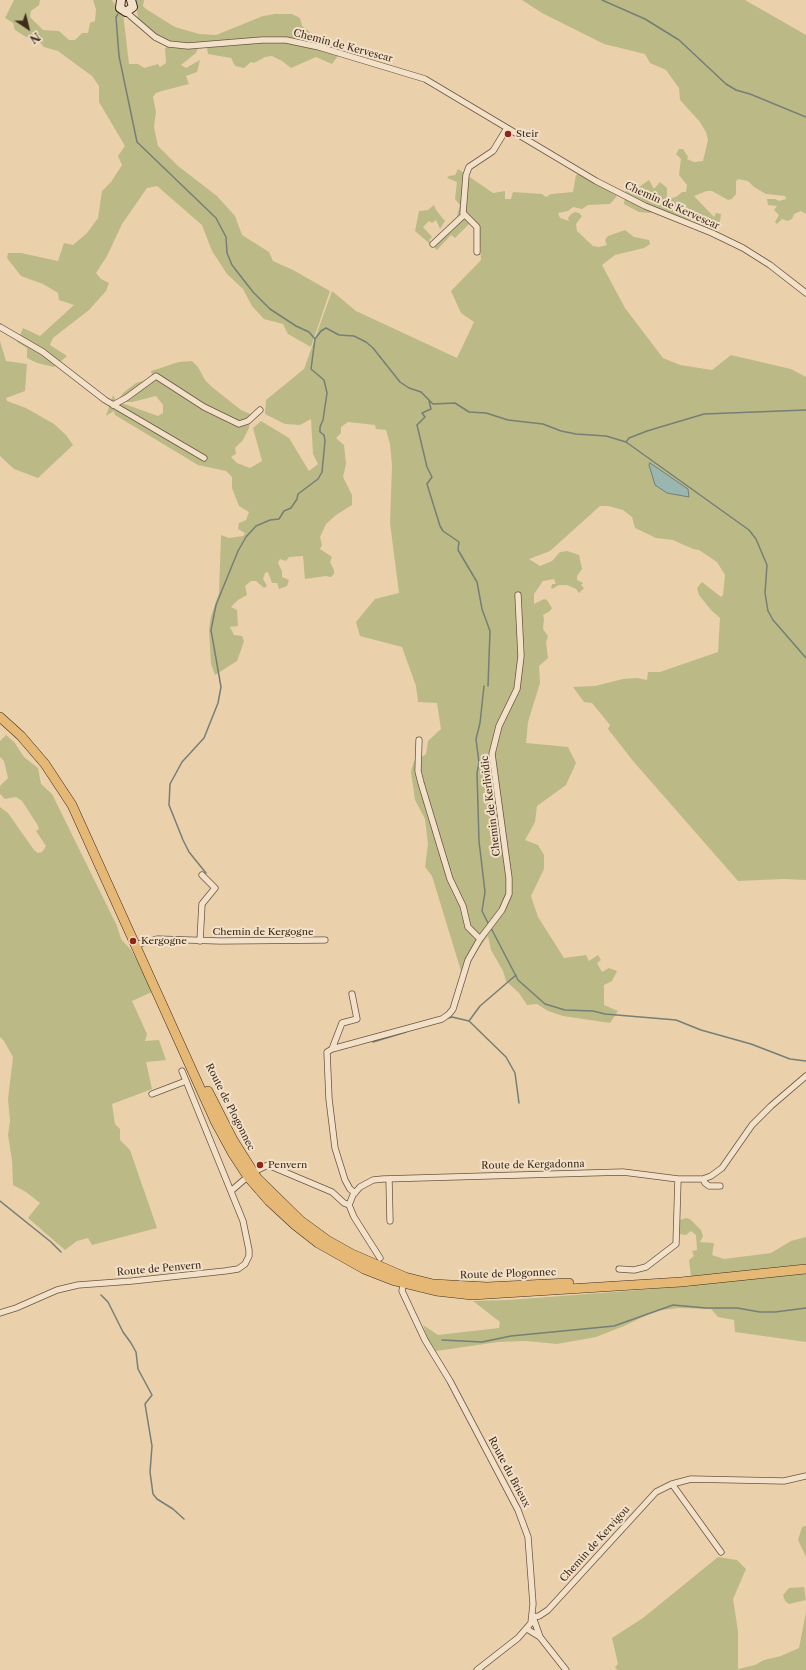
<!DOCTYPE html>
<html>
<head>
<meta charset="utf-8">
<style>
	body { margin:0 }
	#map { position:relative; width:806px; height:1670px; overflow:hidden; background:#ebd0ac; font-family:"Libre Caslon Text",serif }
	canvas { display:block }
	.north { position:absolute; left:8px; top:8px; width:40px; height:40px; -webkit-text-stroke:3px #f2e0c9; paint-order:stroke; rotate:145deg; font-size:11px; font-weight:700; line-height:16px; text-align:center; color:#3f2d1c }
	.north::after { content:''; display:block; margin:auto; width:14px; height:18px; background:#3f2d1c; clip-path:polygon(50% 0,100% 100%,50% 72%,0 100%) }
</style>
</head>
<body>
<div id="map">
<canvas width="806" height="1670"></canvas>
<div class="north">N</div>
</div>
<script>
const ctx = document.querySelector('canvas').getContext('2d');
ctx.lineJoin = 'round';
function paint(path, color) { ctx.fillStyle = color; ctx.fill(path, 'evenodd'); }
const toPath = rows => new Path2D(rows.map(r => 'M' + r).join(''));
function stroke(path, color, width, dash) { ctx.strokeStyle = color; ctx.lineWidth = width; ctx.lineCap = dash ? 'butt' : 'round'; ctx.setLineDash(dash || []); ctx.stroke(path); }
function drawText(font, color, halo, rows, align = 'center') {
  ctx.font = font + ' "Libre Caslon Text",serif'; ctx.lineWidth = 4; ctx.setLineDash([]); ctx.textBaseline = 'middle'; ctx.strokeStyle = halo; ctx.fillStyle = color; for (const [text, x, y, turn = 0] of rows) {
    ctx.save(); ctx.translate(x, y); ctx.rotate((+turn || 0) * Math.PI / 180); ctx.textAlign = isNaN(turn) ? turn : align; if (halo) ctx.strokeText(text, 0, 0); ctx.fillText(text, 0, 0); ctx.restore();
  }
}
paint(toPath([
	[14,0,40,0,39,5,31,11,30,17,43,30,59,31,69,40,75,40,82,33,88,33,90,23,95,21,96,9,93,0,112,0,118,10,123,13,129,64,138,64,144,68,158,64,160,67,166,63,165,49,167,46,172,47,142,24,138,18,135,0,144,0,143,6,146,9,175,27,199,34,216,35,263,16,275,14,292,14,300,18,302,26,316,37,324,42,341,46,338,56,332,64,316,57,291,68,282,61,272,56,265,57,254,63,251,62,244,68,235,66,231,58,208,54,206,43,199,44,196,53,181,65,186,68,200,60,197,72,186,76,189,84,162,91,156,93,153,97,156,112,154,127,158,146,178,166,217,196,235,216,242,235,269,252,273,261,293,270,330,291,311,347,288,334,283,324,264,319,252,306,243,289,227,274,212,251,202,225,157,186,147,188,122,224,107,256,96,273,101,279,109,283,106,291,89,310,53,338,50,345,67,356,54,367,37,363,27,358,27,348,17,342,23,328,40,336,74,305,59,300,58,293,43,284,21,276,7,258,8,253,21,253,58,261,64,243,73,245,87,233,98,218,102,191,111,182,122,165,118,156,125,146,99,102,99,86,92,76,58,51,44,47,35,37,26,37,15,30,13,23,5,18],
	[522,0,745,0,806,35,806,214,801,211,794,214,792,219,788,221,782,219,777,224,775,222,779,215,774,210,777,206,768,205,767,199,775,199,779,201,786,199,785,196,766,194,754,187,748,181,738,179,736,181,736,194,732,199,728,200,712,191,707,191,694,196,714,217,716,213,721,214,720,222,711,227,696,221,693,218,690,220,654,209,650,213,639,212,624,204,626,186,639,187,649,180,654,189,660,182,667,188,667,199,676,197,682,192,686,192,687,185,679,175,681,159,676,154,679,149,683,149,688,157,687,159,694,162,703,161,708,140,706,132,700,122,680,100,679,88,666,70,650,63,645,54,604,44,542,13],
	[458,169,493,193,505,191,505,199,511,199,513,192,542,194,546,197,551,194,573,192,576,175,581,174,617,196,610,204,588,205,582,209,573,207,568,211,558,213,560,218,569,221,568,218,571,214,575,212,579,213,582,216,576,224,577,231,593,246,599,247,607,245,605,240,608,236,625,230,634,237,649,240,650,244,644,248,615,255,602,265,625,308,663,358,680,365,712,370,731,355,791,369,806,377,806,880,783,879,738,881,633,761,608,729,610,725,592,703,584,702,573,687,595,686,623,679,637,678,647,680,648,672,660,672,718,652,720,618,711,610,699,595,697,588,702,582,721,597,723,595,725,575,717,562,699,550,693,549,673,540,656,538,635,528,632,517,623,510,608,506,600,506,550,551,529,559,540,566,552,561,560,552,567,551,579,555,582,569,577,576,577,580,583,583,581,585,584,588,579,593,576,589,567,585,559,585,552,589,551,588,552,584,556,584,554,579,543,581,534,594,534,604,544,599,547,600,552,608,550,611,543,615,544,619,543,629,548,636,546,642,548,658,539,666,540,683,528,722,526,743,568,747,576,763,566,785,537,806,535,822,525,840,538,845,544,855,544,869,531,896,538,917,564,958,586,955,589,961,598,955,601,960,597,963,602,972,609,968,617,971,612,981,604,985,604,1005,618,1011,610,1023,563,1016,548,1011,537,1004,527,1005,519,993,506,981,503,971,491,950,488,936,461,971,432,876,425,867,428,844,425,819,415,800,411,772,414,761,426,754,428,741,441,729,437,703,418,702,416,686,402,647,360,636,356,622,375,599,399,593,390,523,392,465,390,444,386,430,376,429,375,425,348,422,341,427,341,433,336,438,344,445,346,464,343,477,352,495,352,505,336,515,326,524,320,537,322,545,320,549,332,557,330,562,334,570,334,574,331,577,326,576,305,579,303,556,289,557,286,561,280,559,278,563,282,571,282,577,289,580,287,586,279,589,277,583,272,583,268,572,265,573,263,579,267,586,264,588,256,581,251,581,245,586,247,595,238,600,231,607,237,610,238,626,230,627,234,635,242,636,244,641,241,650,237,661,215,675,211,664,209,630,211,616,219,593,221,535,229,538,243,536,245,533,238,529,239,523,246,520,249,512,239,506,232,488,232,477,226,471,198,465,115,415,114,411,106,416,113,395,116,401,158,416,163,413,163,405,156,396,132,402,126,402,120,397,123,393,136,383,153,378,151,371,179,362,192,361,198,367,205,380,212,387,241,410,250,414,249,428,243,440,235,448,236,454,231,457,237,463,250,468,262,461,253,428,261,421,289,438,309,471,318,464,313,454,311,419,300,425,285,424,265,414,266,400,304,369,332,291,356,311,457,358,474,322,461,313,451,291,481,260,479,225,472,221,455,238,451,235,437,250,415,231,419,211,428,210,434,205,436,210,445,221,440,229,436,220,432,223,429,221,423,227,432,237,429,240,432,244,459,218,457,216,460,205,455,199,457,182,447,178,449,176,455,175],
	[0,341,6,361,27,364,25,391,6,398,7,401,26,408,54,424,66,435,73,445,38,478,14,469,0,456],
	[6,735,14,742,24,757,38,768,41,784,52,794,117,926,121,939,131,950,154,991,132,1001,147,1034,145,1041,159,1040,166,1060,146,1062,152,1089,112,1104,115,1124,120,1129,120,1140,130,1150,157,1228,92,1245,88,1238,77,1241,65,1250,28,1218,40,1203,26,1192,13,1185,12,1160,8,1135,10,1121,8,1099,13,1057,4,1041,0,1037,0,807,8,813,34,850,38,853,42,852,46,846,36,831,39,829,37,824,22,801,16,797,5,799,0,794,0,786,8,778,4,761,0,757,0,741],
	[686,1218,690,1219,701,1230,703,1236,700,1242,714,1243,712,1255,724,1259,771,1253,791,1241,806,1237,806,1342,735,1332,734,1320,718,1317,711,1309,678,1308,655,1311,624,1326,596,1337,557,1344,526,1341,498,1342,436,1351,428,1339,423,1325,438,1335,499,1328,500,1322,473,1301,509,1300,692,1286,689,1260,694,1256,692,1251,697,1250,696,1235,691,1231,686,1235,680,1234,680,1220],
	[806,1526,806,1557,798,1540,802,1527],
	[718,1557,737,1560,746,1569,733,1599,738,1631,738,1669,755,1665,764,1660,781,1656,799,1648,806,1612,806,1670,617,1670,615,1667,618,1664,612,1638,643,1618],
	[804,1587,806,1600,789,1604,785,1601,783,1595,789,1588]
]), '#bbba87');
const water = toPath([
	[650,463,688,489,689,497,667,493,655,485,649,465,650,463]
]);
paint(water, '#99b6b0');
stroke(water, '#757f75', 1);
stroke(toPath([
	[602,0,645,19,679,40,726,84,736,90,750,94,806,117],
	[118,14,116,17,119,56,137,142,216,218,226,237,227,253,232,265,253,292,270,309,296,326,309,332,315,339,311,369,324,380,327,393,323,420,320,427,320,432,324,435,325,441,322,472,318,479,298,494,297,499,291,508,284,511,279,519,270,520,256,526,246,537,238,551,216,605,211,630,221,687,218,703,204,738,182,762,170,784,169,805,183,840,189,852,206,873],
	[315,339,321,331,326,328,339,335,354,336,366,342,373,348,400,382,409,388,421,392,433,404,455,403,469,412,486,413,508,420,543,424,561,431,576,434,606,436,626,442,749,530,756,539,767,565,765,593,768,611,773,620,806,658],
	[429,401,431,409,422,413,425,417,417,425,427,467,432,477,427,484,440,526,443,531,459,542,458,550,477,582,482,609,490,631,488,686],
	[626,442,629,438,647,431,704,414,806,410],
	[484,686,480,723,476,739,479,763,477,773,479,841,485,892,482,911,489,925],
	[491,928,518,980,545,1004,565,1010,593,1011,605,1014,676,1020,701,1030,751,1044,790,1059,806,1061],
	[445,1019,452,1017,469,1021,506,1057,515,1073,519,1103],
	[469,1021,480,1006,516,975],
	[373,1042,406,1032],
	[0,1201,51,1242,61,1252],
	[101,1295,108,1302,123,1332,131,1343,136,1352,138,1369,152,1395,145,1404,152,1446,150,1472,153,1494,157,1499,173,1509,184,1519],
	[442,1340,482,1342,511,1336,614,1326,673,1305,706,1308,737,1308,760,1312,775,1312,806,1308]
]), '#757f75', 1.5);
const street = toPath([
	[126,12,155,37,169,44,188,46,262,40,286,40,319,47,425,79,596,181,645,206,712,233,743,248,770,265,806,293],
	[433,244,464,215],
	[477,252,477,227,463,213,466,175,469,167,493,151,507,128],
	[0,327,43,352,105,400,204,458],
	[113,405,126,398,156,376,204,407,239,424,248,421,260,410],
	[419,740,418,771,421,783,450,879,463,906,468,927,480,939],
	[200,941,202,904,215,888,202,875],
	[136,945,157,939,220,941,325,940],
	[332,1049,342,1023,357,1019,352,994],
	[152,1094,186,1081],
	[389,1179,390,1221],
	[703,1179,705,1183,709,1186,720,1186],
	[231,1191,253,1172,268,1165,332,1192,344,1203,349,1205,353,1195,360,1187,373,1180,383,1179,623,1172,678,1179,703,1179,711,1176,722,1168,752,1125,771,1106,806,1076],
	[355,1193,350,1189,345,1180,335,1148,329,1099,327,1052,332,1049,442,1019,449,1014,453,1009,468,960,480,939,502,910,509,894,509,878,492,754,499,726,517,689,521,656,518,595],
	[349,1205,354,1217,380,1258],
	[619,1269,634,1270,646,1267,676,1244,678,1179],
	[404,1281,402,1291,425,1340,450,1381,518,1510,528,1537,533,1604,531,1623,518,1638,477,1670],
	[0,1313,16,1308,57,1290,78,1285,132,1281,225,1271,238,1269,245,1264,249,1256,249,1250,243,1221,182,1071],
	[672,1484,721,1552],
	[527,1629,540,1637],
	[566,1670,540,1637,533,1617,539,1616,548,1610,656,1492,672,1484,691,1479,784,1481,806,1476]
]);
const secondary = toPath([
	[121,0,120,8,126,12,133,7,131,0]
]);
const primary = toPath([
	[0,717,21,736,45,764,72,805,215,1121,233,1154,248,1177,269,1201,295,1225,318,1243,364,1269,395,1281,436,1291,472,1295,681,1282,806,1269],
	[208,1091,233,1140,257,1178,301,1221,327,1240,352,1254,405,1277,433,1284,487,1287,569,1283]
]);
stroke(street, '#6a5640', 7);
stroke(secondary, '#3f2d1c', 10);
stroke(primary, '#3f2d1c', 10);
stroke(street, '#f2e0c9', 5.5);
stroke(secondary, '#f2e0c9', 8);
stroke(primary, '#e6b876', 9);
for (const [x, y, r, color] of [
	[508,134,4,"#8f2418"],
	[133,941,4,"#8f2418"],
	[260,1165,4,"#8f2418"]
]) { const dot = new Path2D(); dot.arc(x, y, r, 0, 2 * Math.PI); ctx.fillStyle = color; ctx.fill(dot); stroke(dot, '#f2e0c9', 1.5); }
drawText('10px', '#3f2d1c', '#f2e0c9', [
	["Chemin de Kervescar",343,46,15],
	["Chemin de Kervescar",672,206,24],
	["Chemin de Kerlividic",491,806,-97],
	["Chemin de Kergogne",263,932],
	["Route de Plogonnec",230,1107,63],
	["Route de Kergadonna",533,1165,-1],
	["Route de Penvern",159,1269,-5],
	["Route de Plogonnec",508,1274,-2],
	["Route du Brieux",509,1472,62],
	["Chemin de Kervigou",595,1544,-48]
]);
drawText('10px', '#3f2d1c', '#f2e0c9', [
	["Steir",516,134],
	["Kergogne",141,941],
	["Penvern",268,1165]
], 'left');
</script>
</body>
</html>
